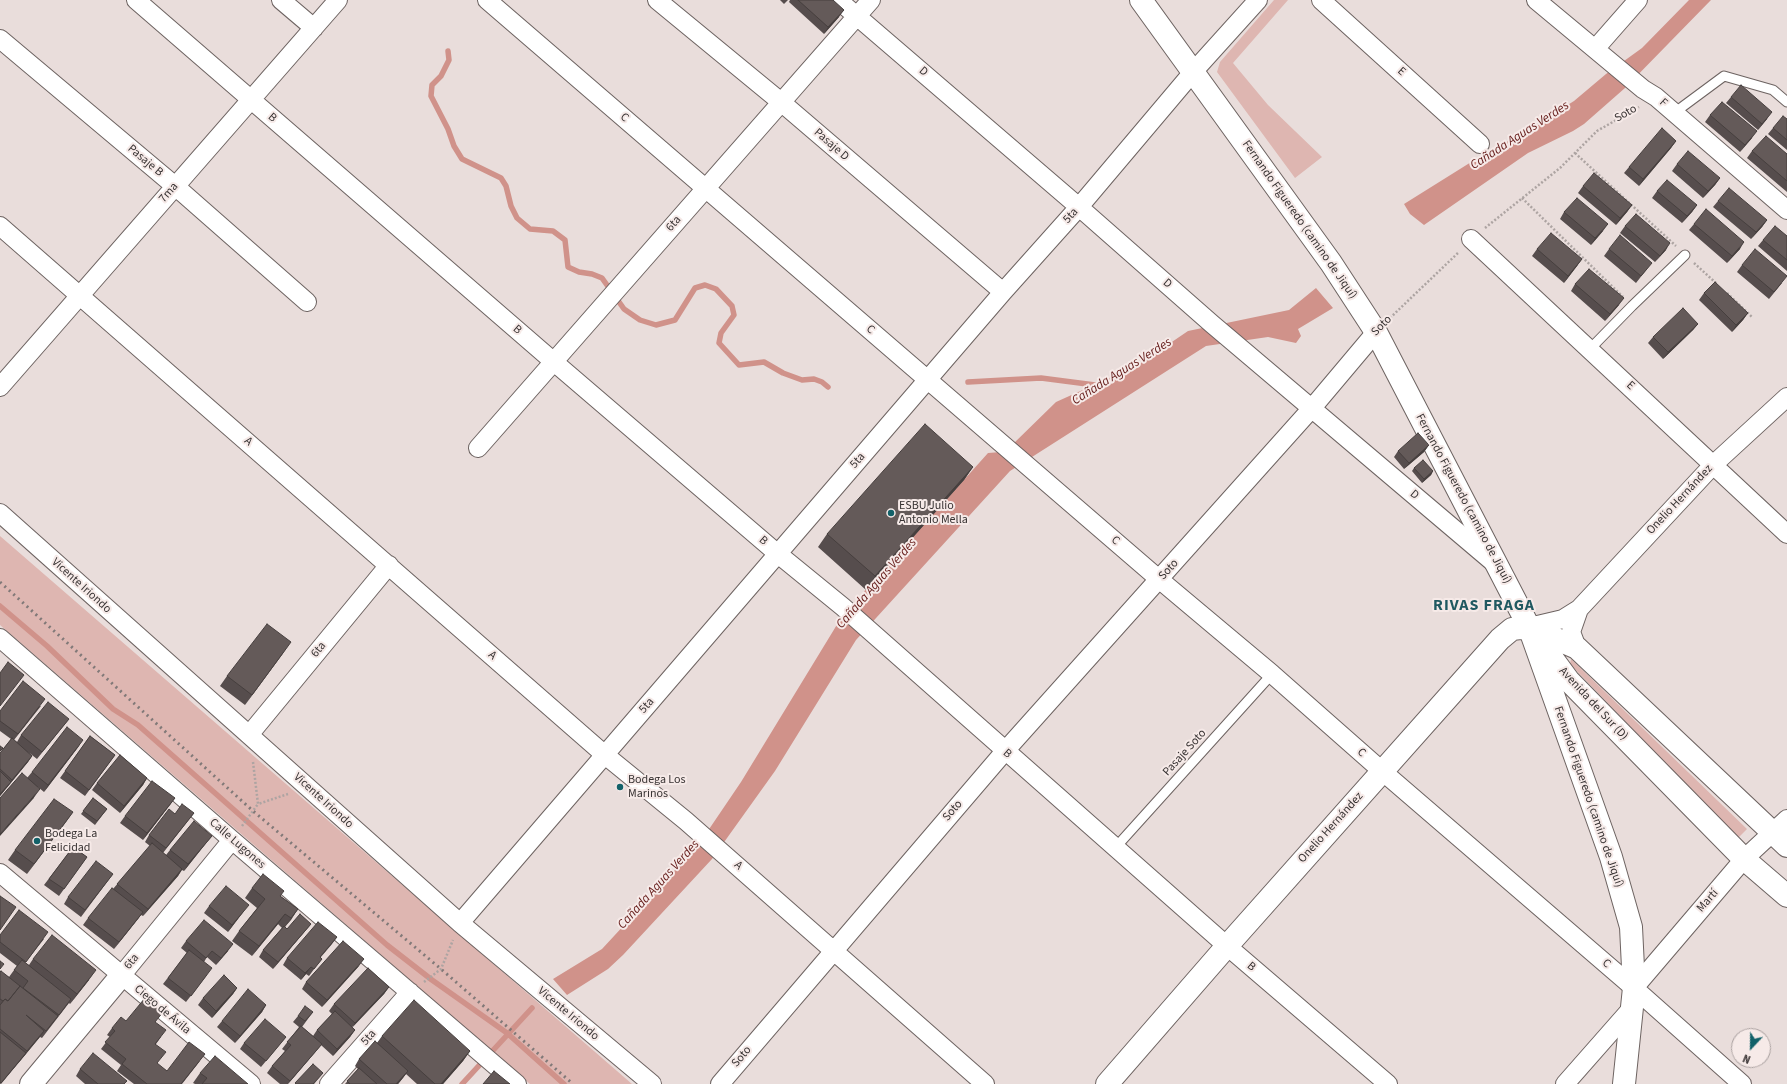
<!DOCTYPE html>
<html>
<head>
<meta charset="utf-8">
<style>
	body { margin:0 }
	#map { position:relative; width:1787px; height:1084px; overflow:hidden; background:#e9dddb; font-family:"Source Sans 3",sans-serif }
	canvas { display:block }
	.north { position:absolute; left:1731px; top:1028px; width:40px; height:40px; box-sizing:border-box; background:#f6eae8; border:1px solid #aaa1a0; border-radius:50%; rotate:202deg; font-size:11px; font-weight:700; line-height:16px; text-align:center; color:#383333 }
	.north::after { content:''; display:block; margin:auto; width:14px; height:18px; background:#126169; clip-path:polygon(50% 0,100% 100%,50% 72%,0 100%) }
</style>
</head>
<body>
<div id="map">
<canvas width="1787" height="1084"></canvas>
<div class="north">N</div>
</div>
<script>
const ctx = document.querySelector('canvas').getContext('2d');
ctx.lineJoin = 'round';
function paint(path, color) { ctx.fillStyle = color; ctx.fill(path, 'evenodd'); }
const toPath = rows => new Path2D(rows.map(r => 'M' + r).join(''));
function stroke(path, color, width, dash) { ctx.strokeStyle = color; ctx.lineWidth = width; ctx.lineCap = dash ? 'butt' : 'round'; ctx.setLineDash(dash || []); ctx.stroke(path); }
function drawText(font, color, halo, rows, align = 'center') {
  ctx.font = font + ' "Source Sans 3",sans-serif'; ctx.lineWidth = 4; ctx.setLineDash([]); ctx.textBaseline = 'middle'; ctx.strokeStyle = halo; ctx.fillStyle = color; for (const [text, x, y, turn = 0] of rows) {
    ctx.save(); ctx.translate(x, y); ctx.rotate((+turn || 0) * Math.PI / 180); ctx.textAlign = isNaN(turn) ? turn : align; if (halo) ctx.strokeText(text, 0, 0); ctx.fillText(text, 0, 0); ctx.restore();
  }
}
paint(toPath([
	[1274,0,1288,0,1233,63,1268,105,1322,157,1295,178,1217,72,1220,62],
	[0,536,632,1084,530,1084,0,625],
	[1571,659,1747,829,1738,838,1570,664]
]), '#deb6b1');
paint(toPath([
	[1689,0,1711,0,1625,88,1584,124,1573,131,1528,153,1424,225,1410,214,1404,204,1484,154,1555,116,1558,111,1574,101,1606,74,1642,48],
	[1316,288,1333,308,1298,329,1301,336,1296,343,1268,337,1206,346,1010,471,856,640,775,771,712,859,623,955,608,969,567,995,553,979,602,949,699,844,741,782,838,623,852,605,988,453,1001,452,1012,445,1056,402,1138,365,1188,331,1289,310]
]), '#d0928a');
stroke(toPath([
	[448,51,449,60,441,76,432,85,431,96,448,129,454,146,462,159,501,178,506,186,511,206,517,218,530,229,553,231,565,240,568,267,579,272,592,274,602,278,624,309,640,320,656,325,675,320,695,288,705,285,716,289,732,306,734,315,721,333,719,343,739,365,764,362,783,373,802,380,814,379,822,382,828,387],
	[968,382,1041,378,1095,385],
	[0,606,47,646,113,709,138,725,387,945,432,980,507,1033,564,1084],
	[462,1084,532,1008]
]), '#d0928a', 5.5);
const service = toPath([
	[1674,113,1724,76,1773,90,1787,102],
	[1590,349,1632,306,1685,255],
	[1116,847,1272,674]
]);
const minor = toPath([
	[136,0,554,362,778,554,843,607,1227,946,1388,1084],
	[281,0,314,28],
	[487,0,1160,580,1272,674,1382,771,1634,988,1742,1084],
	[657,0,781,102,1003,292],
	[838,0,1079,207,1212,324,1493,562],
	[1321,0,1480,144],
	[1536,0,1643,89,1656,97,1787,210],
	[0,39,175,186,307,302],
	[1595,49,1638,0],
	[0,226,605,755,686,821,985,1084],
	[1471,239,1787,534],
	[0,387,338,0],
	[478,448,871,0],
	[0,513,460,923,652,1084],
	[1529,627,1563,619,1579,609,1714,464,1787,397],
	[0,638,232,840,517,1084],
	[1577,648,1571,632,1579,609],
	[249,735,389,565],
	[0,873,251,1084],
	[460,923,1003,292,1079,207,1193,72,1258,0],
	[121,976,232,840],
	[1634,988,1744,859,1787,819],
	[329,1084,410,992],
	[720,1084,1005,751,1312,408,1376,332],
	[1565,1084,1631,1009]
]);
const tertiary = toPath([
	[1141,0,1331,263,1376,332,1529,627,1611,857,1631,927,1634,988,1624,1084],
	[1529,627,1577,648,1787,846],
	[1544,647,1569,681,1744,859,1787,896],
	[31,1084,121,976],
	[1107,1084,1227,946,1500,639,1512,629,1529,627]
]);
stroke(service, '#6d6361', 11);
stroke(minor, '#6d6361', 20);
stroke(tertiary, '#6d6361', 24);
stroke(toPath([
	[1575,153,1676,246],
	[1522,198,1623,297],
	[1485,228,1560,168,1597,131,1639,107],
	[1694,263,1717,284],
	[1727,293,1752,317],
	[1390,318,1459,252],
	[253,762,258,804,288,794],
	[242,826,258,804],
	[424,982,441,969,453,940]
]), '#ada4a2', 2.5, [2, 2]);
stroke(service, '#fff', 9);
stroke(minor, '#fff', 18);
stroke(tertiary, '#fff', 22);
stroke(toPath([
	[0,582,253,811,441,969,573,1084]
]), '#817978', 3, [2, 4]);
paint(toPath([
	[780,0,788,0,784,4],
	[790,0,833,0,839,17,824,34,789,2],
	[1731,97,1767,119,1758,130,1726,103],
	[1710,115,1752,138,1740,152,1705,122],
	[1787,119,1787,150,1768,134,1773,128],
	[1676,141,1671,148,1639,186,1624,173,1629,167],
	[1752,151,1787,154,1787,192,1747,158],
	[1677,164,1720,178,1715,185,1703,198,1672,171],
	[1583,186,1632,205,1627,212,1616,225,1578,193],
	[1657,191,1697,205,1692,212,1682,223,1652,198],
	[1718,201,1767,220,1762,227,1751,239,1713,207],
	[1564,212,1603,231,1591,245,1560,219],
	[1694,224,1740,249,1727,263,1689,230],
	[1625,226,1666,250,1655,262,1620,233],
	[1787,236,1787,271,1758,246,1763,240],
	[1537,249,1582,259,1577,266,1564,283,1532,256],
	[1609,249,1647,269,1636,283,1604,256],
	[1742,265,1782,283,1769,299,1737,272],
	[1575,284,1619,305,1605,321,1571,291],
	[1704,293,1748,313,1743,320,1732,332,1699,300],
	[1698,324,1693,330,1663,359,1648,343,1653,337],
	[1429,445,1424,452,1404,469,1394,457,1398,451],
	[973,467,964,480,866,590,818,547,827,534],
	[1414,468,1433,471,1431,475,1422,483,1412,471],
	[284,652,245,705,220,686,227,676],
	[41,706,14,740,17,742,21,735,69,719,37,759,28,752,32,756,28,762,0,796,0,753,11,739,0,731,0,711],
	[90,736,115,755,85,796,60,778],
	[79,746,44,792,38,787,33,799,27,778,32,772],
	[147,778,143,785,120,813,92,790,97,783],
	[93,798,107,809,95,825,81,814],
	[175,798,143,840,120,823,125,816],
	[73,812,27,874,8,860,15,850],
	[194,813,163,853,166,855,170,850,212,836,207,842,184,871,182,870,178,876,143,916,141,915,114,949,83,925,88,918,150,846,145,842,149,835,175,814],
	[73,847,87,857,59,896,44,885],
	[113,874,81,917,64,904,68,897],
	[252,888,280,896,298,909,285,927,287,929,311,924,306,930,273,969,259,957,263,950,282,928,278,924,252,956,232,941,239,931,257,908,245,898],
	[209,906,244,911,228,932,204,913],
	[0,935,44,939,25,963,29,965,33,959,89,980,70,1004,69,1003,42,1038,40,1037,21,1060,0,1084,0,972,9,977,17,966,0,953],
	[337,937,320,957,322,959,317,965,309,976,306,974,301,980,283,965,287,958],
	[186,941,228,951,216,965,207,957,204,962,207,975,186,1002,163,984,187,953,181,948],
	[359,966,322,1007,302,989,306,982],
	[389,987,384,994,352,1027,355,1030,350,1037,333,1056,321,1045,317,1050,288,1084,280,1084,267,1073,272,1066,285,1051,282,1049,299,1027,293,1022,298,1016,313,1012,302,1027,313,1036,317,1030,332,1014,329,1011,334,1004],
	[237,988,233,994,212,1018,198,1005,203,998],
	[266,1005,262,1012,235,1043,217,1027,222,1021],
	[126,1021,155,1022,161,1037,156,1044,157,1064,167,1071,200,1061,182,1084,134,1084,117,1071,121,1065,101,1049,110,1037,107,1035,112,1028],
	[382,1036,470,1051,463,1061,443,1084,417,1084,406,1074,398,1084,345,1084,358,1069,355,1066,359,1059,377,1043],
	[286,1037,261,1067,240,1049,244,1043],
	[80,1069,125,1084,85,1084,76,1076],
	[200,1073,248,1084,195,1084,193,1083]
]), '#564d4d');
paint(toPath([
	[844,10,839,17,824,34,828,27],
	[1772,112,1767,119,1758,130,1762,124],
	[1757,131,1752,138,1740,152,1745,145],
	[1676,141,1671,148,1639,186,1643,179],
	[1720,178,1715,185,1703,198,1708,191],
	[1632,205,1627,212,1616,225,1620,218],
	[1697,205,1692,212,1682,223,1687,216],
	[1767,220,1762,227,1751,239,1756,232],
	[1608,224,1603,231,1591,245,1595,238],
	[1744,242,1740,249,1727,263,1732,256],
	[1670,243,1666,250,1655,262,1660,256],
	[1582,259,1577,266,1564,283,1568,276],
	[1624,298,1619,305,1605,321,1610,314],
	[1748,313,1743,320,1732,332,1736,325],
	[1698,324,1693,330,1663,359,1668,352],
	[1429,445,1424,452,1404,469,1409,463],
	[973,467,964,480,866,590,875,576],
	[1433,471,1431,475,1422,483,1424,479],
	[291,642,284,652,245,705,252,695],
	[83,740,79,746,44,792,48,785],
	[32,756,28,762,0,796,0,794],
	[147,778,143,785,120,813,124,806],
	[40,789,33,799,0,836,0,834],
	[175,798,170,805,143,840,147,833],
	[73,812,66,822,27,874,34,864],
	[212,836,207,842,184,871,188,864],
	[182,869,178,876,143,916,148,909],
	[249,905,244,911,228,932,232,925],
	[298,909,291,920,283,929,291,918],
	[143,912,138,919,114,949,119,942],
	[285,914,278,924,252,956,259,946],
	[311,924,306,930,273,969,278,962],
	[337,937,332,944,315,964,320,957],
	[233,944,228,951,216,965,221,958],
	[364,959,359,966,322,1007,327,1000],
	[311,967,306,974,301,980,305,973],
	[96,970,89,980,70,1004,77,994],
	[389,987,384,994,350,1030,355,1023],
	[237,988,233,994,212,1018,216,1011],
	[266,1005,262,1012,235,1043,240,1036],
	[355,1030,350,1037,333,1056,337,1049],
	[44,1031,39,1038,1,1084,0,1084],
	[322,1044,317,1050,288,1084,290,1081],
	[470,1051,463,1061,443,1084,441,1084],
	[408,1071,403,1078,398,1084,396,1084],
	[323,1073,314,1084,313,1084]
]), '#463f3e');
const building = toPath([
	[798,0,833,0,844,10,828,27,798,0],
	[1741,85,1772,112,1762,124,1731,97,1741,85],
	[1722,102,1757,131,1745,145,1710,115,1722,102],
	[1783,116,1787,119,1787,140,1773,128,1783,116],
	[1662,128,1676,141,1643,179,1629,167,1662,128],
	[1766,136,1787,154,1787,181,1752,151,1766,136],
	[1688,151,1720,178,1708,191,1677,164,1688,151],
	[1594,173,1632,205,1620,218,1583,186,1594,173],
	[1667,180,1697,205,1687,216,1657,191,1667,180],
	[1729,188,1767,220,1756,232,1718,201,1729,188],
	[1577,198,1608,224,1595,238,1564,212,1577,198],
	[1706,209,1744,242,1732,256,1694,224,1706,209],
	[1636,214,1670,243,1660,256,1625,226,1636,214],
	[1775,226,1787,236,1787,260,1763,240,1775,226],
	[1551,233,1582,259,1568,276,1537,249,1551,233],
	[1620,235,1652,263,1641,276,1609,249,1620,235],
	[1755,249,1787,276,1774,292,1742,265,1755,249],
	[1589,269,1624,298,1610,314,1575,284,1589,269],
	[1715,282,1748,313,1736,325,1704,293,1715,282],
	[1683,308,1698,324,1668,352,1653,337,1683,308],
	[925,424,973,467,875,576,827,534,925,424],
	[1418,433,1429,445,1409,463,1398,451,1418,433],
	[1423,460,1433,471,1424,479,1414,468,1423,460],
	[267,624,291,642,252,695,227,676,267,624],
	[8,662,24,675,0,706,0,673,8,662],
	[23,681,45,699,18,734,0,721,0,711,23,681],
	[48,702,69,719,42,752,21,735,48,702],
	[67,727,83,740,48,785,32,772,67,727],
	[90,736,115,755,89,790,65,771,90,736],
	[12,738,32,756,12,780,0,769,0,753,12,738],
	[0,746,3,748,0,751,0,746],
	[120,755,147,778,124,806,97,783,120,755],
	[0,771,11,782,0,794,0,771],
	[22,773,40,789,0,834,0,798,22,773],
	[152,781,175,798,147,833,125,816,152,781],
	[93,798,107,809,97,821,83,811,93,798],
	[54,799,73,812,34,864,15,850,54,799],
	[182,804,194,813,166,848,149,835,169,809,175,814,182,804],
	[194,821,212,836,188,864,170,850,194,821],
	[152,843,182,869,148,909,117,884,152,843],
	[73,847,87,857,64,889,49,879,73,847],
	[96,861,113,874,85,910,68,897,96,861],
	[263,874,284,891,280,896,298,909,291,918,285,914,259,946,239,931,265,899,252,888,263,874],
	[226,886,249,905,232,925,209,906,226,886],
	[112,888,143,912,119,942,88,918,112,888],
	[0,896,16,907,0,930,0,896],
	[19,910,48,932,26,962,0,942,0,935,19,910],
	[300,914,311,924,278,962,263,950,284,926,287,929,300,914],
	[204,920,233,944,221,958,212,951,206,958,186,941,204,920],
	[318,922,337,937,320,957,322,959,314,969,311,967,305,973,287,958,318,922],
	[52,935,96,970,77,994,33,959,52,935],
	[343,941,364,959,327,1000,306,982,343,941],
	[189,950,212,968,191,996,168,978,189,950],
	[22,960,71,999,59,1015,23,988,28,981,14,970,22,960],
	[0,961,4,964,0,969,0,961],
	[368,968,389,987,355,1023,334,1004,368,968],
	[1,971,20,986,8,1001,5,999,3,1001,0,999,0,972,1,971],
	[224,975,237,988,216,1011,203,998,224,975],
	[20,986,58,1016,46,1031,26,1015,44,1031,27,1051,0,1029,0,1005,5,999,8,1001,20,986],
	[248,989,266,1005,240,1036,222,1021,248,989],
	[145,998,163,1012,155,1022,166,1030,155,1044,166,1052,157,1063,167,1071,189,1042,205,1054,181,1084,147,1084,122,1064,126,1059,105,1042,115,1031,112,1028,121,1017,126,1021,145,998],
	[414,1000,470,1051,441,1084,435,1084,382,1036,414,1000],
	[305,1006,313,1012,305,1021,298,1016,305,1006],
	[335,1011,355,1030,337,1049,317,1030,335,1011],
	[265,1019,286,1037,266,1061,244,1043,265,1019],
	[301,1026,322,1044,290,1081,272,1066,291,1045,287,1042,301,1026],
	[0,1032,26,1053,1,1083,0,1082,0,1032],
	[375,1041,408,1071,396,1084,387,1084,359,1059,375,1041],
	[93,1053,127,1081,124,1084,98,1084,80,1069,93,1053],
	[215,1056,248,1084,202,1084,207,1078,200,1073,215,1056],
	[313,1064,323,1073,313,1084,296,1084,295,1083,313,1064],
	[359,1068,377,1084,350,1084,347,1081,359,1068],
	[494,1071,510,1084,483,1084,494,1071]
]);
paint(building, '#645a59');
stroke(building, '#463f3e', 1);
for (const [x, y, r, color] of [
	[891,513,4,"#126169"],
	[620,787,4,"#126169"],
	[37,841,4,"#126169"]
]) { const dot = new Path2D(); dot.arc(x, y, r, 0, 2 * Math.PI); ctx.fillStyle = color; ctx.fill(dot); stroke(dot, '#f6eae8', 1.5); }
drawText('12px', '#383333', '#f6eae8', [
	["D",923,72,41],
	["E",1401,72,42],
	["F",1663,103,42],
	["Soto",1626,114,-30],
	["B",272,118,41],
	["C",624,118,41],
	["Pasaje D",831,145,41],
	["Pasaje B",145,161,40],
	["7ma",169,193,-49],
	["5ta",1071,216,-48],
	["Fernando Figueredo (camino de Jiquí)",1299,220,55],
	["6ta",674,224,-49],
	["D",1167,284,41],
	["Soto",1382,326,-46],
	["B",517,330,41],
	["C",870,330,41],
	["E",1630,386,43],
	["A",248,442,41],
	["5ta",858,461,-49],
	["D",1414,495,40],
	["Fernando Figueredo (camino de Jiquí)",1463,499,62],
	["Onelio Hernández",1680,500,-47],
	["B",763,541,41],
	["C",1115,541,41],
	["Soto",1169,570,-48],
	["Vicente Iriondo",81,586,42],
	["6ta",319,650,-51],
	["A",492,656,41],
	["Avenida del Sur (D)",1593,704,47],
	["5ta",647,706,-49],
	["Pasaje Soto",1185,753,-48],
	["C",1361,753,42],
	["B",1007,754,41],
	["Fernando Figueredo (camino de Jiquí)",1588,797,71],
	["Vicente Iriondo",323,801,42],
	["Soto",953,811,-49],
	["Onelio Hernández",1331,828,-48],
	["Calle Lugones",237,844,41],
	["A",738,866,42],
	["Martí",1708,901,-49],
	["6ta",132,962,-51],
	["C",1606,964,41],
	["B",1251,967,40],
	["Ciego de Ávila",162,1010,40],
	["Vicente Iriondo",568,1014,40],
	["5ta",369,1038,-49],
	["Soto",742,1057,-50]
]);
drawText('12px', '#383333', '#f6eae8', [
	["ESBU Julio",899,506],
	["Antonio Mella",899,520],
	["Bodega Los",628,780],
	["Marinos",628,794],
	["Bodega La",45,834],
	["Felicidad",45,848]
], 'left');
drawText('italic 13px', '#631917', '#f6eae8', [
	["Cañada Aguas Verdes",1520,136,-33],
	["Cañada Aguas Verdes",1122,372,-32],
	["Cañada Aguas Verdes",877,584,-49],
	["Cañada Aguas Verdes",659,885,-48]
]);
ctx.letterSpacing = '1px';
drawText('bold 16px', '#205961', '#f6eae8', [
	["RIVAS FRAGA",1484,606]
]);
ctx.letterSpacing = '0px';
</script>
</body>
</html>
